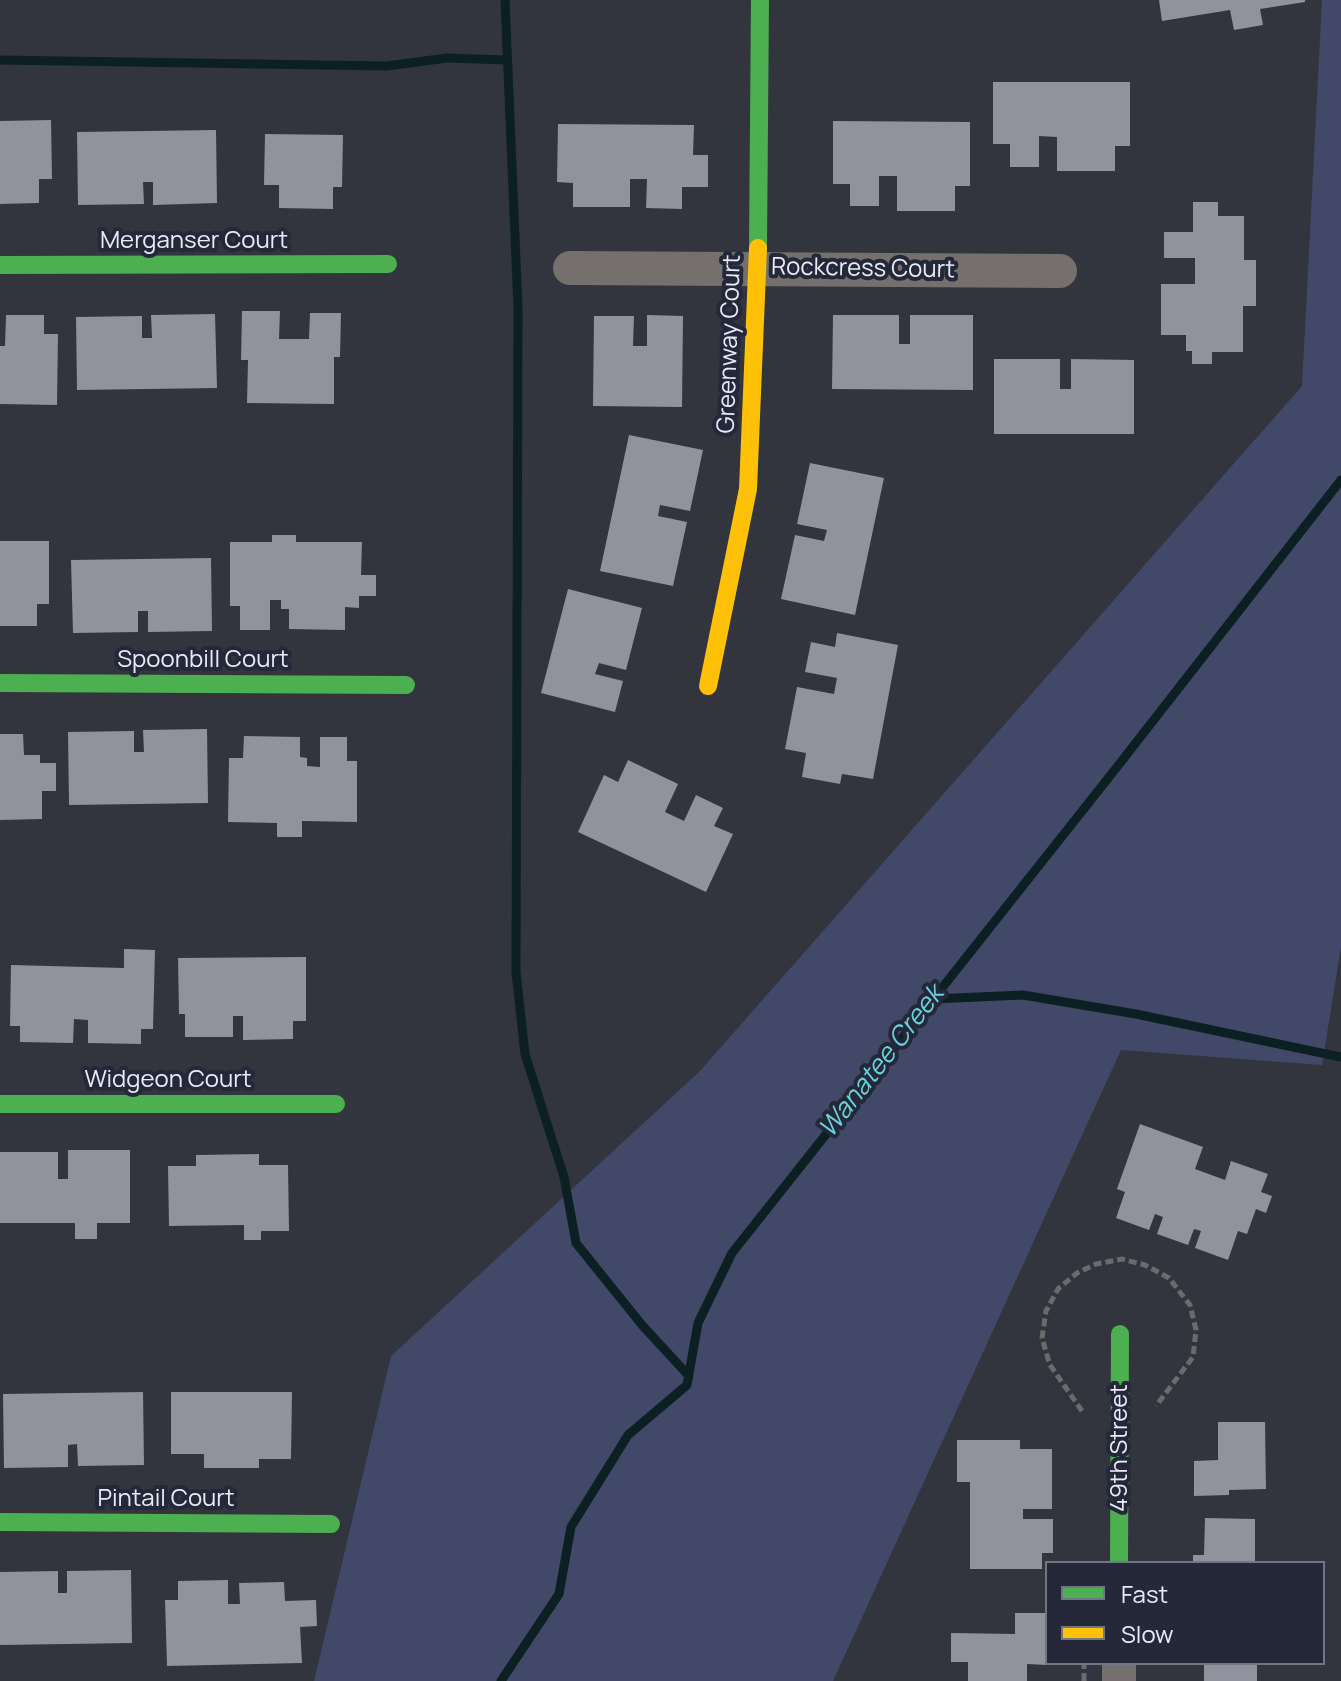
<!DOCTYPE html>
<html>
<head>
<meta charset="utf-8">
<style>
	body { margin:0 }
	#map { position:relative; width:1341px; height:1681px; overflow:hidden; background:#32353e; font-family:Manrope,sans-serif }
	canvas { display:block }
	.legend { position:absolute; left:1045px; top:1561px; width:280px; height:104px; box-sizing:border-box; background:#242838; border:2px solid #727684; margin:0; padding:10px 14px; list-style:none; font-size:24px; color:#e8ebf6 }
	.legend li { display:flex; align-items:center; gap:16px; height:40px }
	.legend b { width:40px; border:2px solid #727684 }
</style>
</head>
<body>
<div id="map">
<canvas width="1341" height="1681"></canvas>
<ul class="legend">
<li><b style="height:10px;background:#4caf50"></b>Fast</li>
<li><b style="height:10px;background:#ffc107"></b>Slow</li>
</ul>
</div>
<script>
const ctx = document.querySelector('canvas').getContext('2d');
ctx.lineJoin = 'round';
function paint(path, color) { ctx.fillStyle = color; ctx.fill(path, 'evenodd'); }
const toPath = rows => new Path2D(rows.map(r => 'M' + r).join(''));
function stroke(path, color, width, dash) { ctx.strokeStyle = color; ctx.lineWidth = width; ctx.lineCap = dash ? 'butt' : 'round'; ctx.setLineDash(dash || []); ctx.stroke(path); }
function drawText(font, color, halo, rows, align = 'center') {
  ctx.font = font + ' Manrope,sans-serif'; ctx.lineWidth = 8; ctx.setLineDash([]); ctx.textBaseline = 'middle'; ctx.strokeStyle = halo; ctx.fillStyle = color; for (const [text, x, y, turn = 0] of rows) {
    ctx.save(); ctx.translate(x, y); ctx.rotate((+turn || 0) * Math.PI / 180); ctx.textAlign = isNaN(turn) ? turn : align; if (halo) ctx.strokeText(text, 0, 0); ctx.fillText(text, 0, 0); ctx.restore();
  }
}
paint(toPath([
	[1322,0,1341,0,1341,947,1322,1065,1121,1050,833,1681,314,1681,391,1356,700,1071,1302,386]
]), '#424968');
stroke(toPath([
	[505,0,518,308,516,972,525,1054,564,1177,576,1243,642,1325,689,1376],
	[0,60,387,66,447,58,507,60],
	[933,999,1023,995,1136,1014,1341,1057],
	[501,1681,559,1594,571,1527,628,1435,687,1385,698,1323,732,1253,1117,767,1341,480]
]), '#0c2023', 9);
paint(toPath([
	[1159,0,1305,0,1305,2,1260,9,1263,25,1234,30,1230,10,1162,21],
	[993,82,1130,82,1130,146,1115,146,1115,171,1057,171,1057,137,1039,136,1039,167,1010,167,1010,144,993,144],
	[51,120,52,179,39,179,39,203,0,204,0,121],
	[833,121,970,122,970,186,955,186,955,211,897,211,897,176,879,176,879,206,850,206,850,184,833,184],
	[558,124,694,125,693,155,708,155,708,187,682,187,682,209,646,208,647,179,630,179,630,207,573,207,573,183,557,182],
	[216,130,217,203,153,205,153,182,143,182,144,204,78,205,77,132],
	[265,134,343,135,342,187,333,187,333,209,279,208,279,185,264,185],
	[1193,202,1218,202,1218,216,1244,216,1244,260,1256,260,1256,306,1243,306,1243,352,1212,352,1212,364,1192,364,1192,351,1186,351,1186,335,1161,335,1161,284,1195,284,1195,258,1164,258,1164,232,1193,232],
	[242,311,280,311,279,339,309,339,310,313,341,313,340,357,334,357,334,404,247,403,248,360,241,360],
	[215,314,217,388,77,390,76,317,142,316,142,338,152,338,151,315],
	[6,315,44,315,44,334,58,334,57,405,0,404,0,346,5,346],
	[647,315,683,316,682,407,593,406,594,316,634,316,633,346,647,346],
	[833,315,899,315,899,344,910,344,910,315,973,315,973,390,832,389],
	[994,359,1060,359,1060,389,1071,389,1071,359,1134,360,1134,434,994,434],
	[629,435,703,450,690,511,660,505,658,516,687,522,673,586,600,571],
	[810,463,884,478,855,615,781,599,795,535,824,541,827,530,797,524],
	[272,535,296,535,296,542,362,542,361,575,376,575,376,596,359,596,359,608,345,607,345,630,289,629,289,609,281,609,281,600,270,600,270,630,240,630,240,606,230,606,230,542,272,542],
	[0,541,49,541,49,604,37,604,37,626,0,626],
	[211,558,212,631,148,632,148,611,138,611,138,632,73,633,71,560],
	[568,589,642,608,626,670,599,663,595,674,623,681,615,712,541,693],
	[837,633,898,645,873,779,842,774,840,784,802,777,806,753,785,749,797,687,834,694,837,678,805,672,811,642,835,647],
	[207,729,208,803,69,805,68,732,134,731,134,752,144,752,143,730],
	[0,734,23,734,24,755,40,755,40,763,56,763,56,791,42,791,42,819,0,820],
	[244,736,300,737,300,757,307,758,307,766,320,767,320,737,347,737,347,761,357,761,357,822,302,821,302,837,277,837,277,823,228,822,229,758,243,758],
	[628,760,678,784,665,812,684,821,696,795,723,808,714,826,733,834,706,892,578,832,604,775,618,782],
	[124,949,155,950,153,1029,141,1029,141,1044,88,1043,88,1020,74,1019,73,1043,20,1042,20,1026,10,1026,11,965,124,968],
	[306,957,306,1021,293,1021,293,1039,243,1040,243,1016,233,1016,233,1037,185,1037,185,1014,179,1014,178,958],
	[1140,1124,1203,1147,1195,1169,1225,1180,1231,1161,1268,1174,1261,1192,1272,1196,1266,1213,1256,1209,1247,1234,1238,1231,1228,1260,1195,1248,1201,1231,1194,1229,1188,1245,1157,1234,1163,1217,1155,1214,1149,1230,1116,1218,1125,1192,1117,1189],
	[68,1150,130,1150,130,1223,97,1223,97,1239,75,1239,75,1223,0,1223,0,1152,58,1152,58,1179,68,1179],
	[259,1154,259,1165,288,1165,289,1231,261,1231,261,1240,244,1240,244,1225,169,1226,168,1166,196,1166,196,1155],
	[143,1392,144,1465,78,1466,77,1444,68,1445,68,1467,4,1468,3,1394],
	[171,1392,292,1392,291,1459,259,1459,259,1468,204,1468,204,1454,171,1454],
	[1218,1422,1265,1422,1266,1489,1229,1490,1229,1495,1194,1496,1194,1461,1218,1460],
	[957,1440,1020,1440,1020,1449,1052,1449,1052,1509,1023,1509,1023,1519,1053,1519,1053,1553,1042,1553,1042,1569,970,1569,970,1482,957,1482],
	[1205,1518,1255,1519,1255,1563,1193,1563,1193,1555,1204,1555],
	[131,1570,132,1643,0,1645,0,1572,58,1571,58,1593,67,1593,67,1571],
	[228,1580,228,1604,240,1604,239,1583,284,1582,285,1601,316,1600,317,1626,300,1627,302,1663,167,1666,165,1600,178,1600,178,1581],
	[1015,1613,1047,1613,1047,1665,1027,1664,1027,1681,968,1681,968,1662,951,1662,951,1633,1015,1634],
	[1204,1663,1257,1663,1257,1681,1204,1681]
]), '#90939e');
stroke(toPath([
	[1082,1411,1050,1365,1042,1338,1046,1311,1058,1289,1077,1273,1096,1264,1122,1259,1145,1265,1169,1278,1190,1305,1196,1330,1193,1357,1156,1406],
	[1084,1681,1084,1663]
]), '#6c6a6c', 5, [8, 4]);
stroke(toPath([
	[570,268,1060,271],
	[1119,1681,1119,1663]
]), '#756f6d', 34);
stroke(toPath([
	[758,248,760,0],
	[0,265,388,264],
	[0,683,406,685],
	[0,1104,336,1104],
	[0,1522,331,1524],
	[1119,1563,1120,1334]
]), '#4caf50', 18);
stroke(toPath([
	[708,686,748,489,758,248]
]), '#ffc107', 18);
drawText('24px', '#e8ebf6', '#242838', [
	["Merganser Court",194,241],
	["Rockcress Court",863,269,1],
	["Greenway Court",730,344,-88],
	["Spoonbill Court",203,660],
	["Widgeon Court",168,1080],
	["49th Street",1120,1448,-90],
	["Pintail Court",166,1499]
]);
drawText('italic 26px', '#68d3dd', '#242838', [
	["Wanatee Creek",882,1062,-52]
]);
</script>
</body>
</html>
